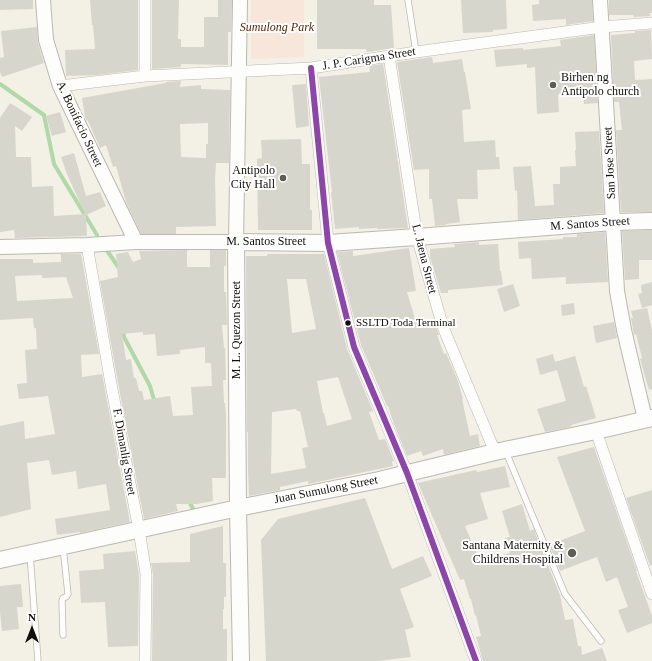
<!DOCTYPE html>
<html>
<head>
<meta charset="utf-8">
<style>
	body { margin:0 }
	#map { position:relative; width:652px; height:661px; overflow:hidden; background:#f3f0e5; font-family:Georgia,serif }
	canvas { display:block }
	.north { position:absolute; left:12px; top:609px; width:40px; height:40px; -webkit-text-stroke:3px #fff; paint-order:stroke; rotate:0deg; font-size:11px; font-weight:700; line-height:16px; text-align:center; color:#100f08 }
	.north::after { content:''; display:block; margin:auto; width:14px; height:18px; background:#100f08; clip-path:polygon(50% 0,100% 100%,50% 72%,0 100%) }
</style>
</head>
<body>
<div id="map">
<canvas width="652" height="661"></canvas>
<div class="north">N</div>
</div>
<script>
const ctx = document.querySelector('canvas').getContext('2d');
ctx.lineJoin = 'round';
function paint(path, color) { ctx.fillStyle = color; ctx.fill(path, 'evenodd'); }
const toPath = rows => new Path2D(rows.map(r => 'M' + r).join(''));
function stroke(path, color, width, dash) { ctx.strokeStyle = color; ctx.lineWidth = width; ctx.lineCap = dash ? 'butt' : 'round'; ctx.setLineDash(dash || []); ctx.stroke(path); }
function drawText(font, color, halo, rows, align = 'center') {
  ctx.font = font + ' Georgia,serif'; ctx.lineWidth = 4; ctx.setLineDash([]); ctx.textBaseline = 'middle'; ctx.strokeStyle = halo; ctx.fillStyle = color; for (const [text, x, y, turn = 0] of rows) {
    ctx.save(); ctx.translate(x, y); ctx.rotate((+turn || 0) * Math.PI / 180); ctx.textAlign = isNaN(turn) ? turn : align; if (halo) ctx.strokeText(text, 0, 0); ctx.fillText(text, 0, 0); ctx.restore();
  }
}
paint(toPath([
	[251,0,304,0,304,57,251,59]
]), '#f7e6d9');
stroke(toPath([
	[0,84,44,115,54,164,97,235],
	[108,252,119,268],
	[123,330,124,337,150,386,155,403],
	[188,500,195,512]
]), '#afd9a5', 4);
paint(toPath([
	[0,0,33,0,33,9,0,10],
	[90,0,138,0,138,70,97,75,66,76,65,50,95,49,93,25,92,25],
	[152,0,179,0,178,39,181,39,181,47,204,47,204,17,218,17,218,0,232,0,231,32,228,32,228,65,181,64,181,67,152,69],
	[317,0,374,0,374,5,391,5,394,48,367,52,366,49,317,49],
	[461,0,506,0,507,29,493,30,493,32,463,33],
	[539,0,592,0,593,21,566,25,566,19,533,21,532,5,539,4],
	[609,0,652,0,652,13,650,13,650,16,634,17,633,15,609,15],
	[37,27,38,43,44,63,2,77,0,72,0,58,4,57,1,31],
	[651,30,652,59,634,61,635,80,652,79,652,212,621,212,616,130,622,130,619,102,614,102,611,35,635,33,635,31],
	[594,35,598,103,584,104,583,93,558,95,559,112,537,114,535,67,527,68,527,64,496,67,494,50,523,48,523,50,561,46,560,40],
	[432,57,433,63,462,59,464,72,465,72,471,109,462,110,464,142,495,140,496,157,499,157,500,169,477,170,478,199,457,199,460,222,446,224,446,225,435,226,432,199,429,199,429,169,414,170,397,62],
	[383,64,408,228,378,229,377,228,359,229,359,227,335,229,331,192,332,192,319,77,370,72,369,66],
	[181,81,180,87,201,85,201,89,230,90,229,163,216,163,215,179,216,226,176,227,176,234,141,234,126,202,116,166,113,167,106,145,100,148,88,121,87,121,85,117,82,98,166,83,166,82],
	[208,123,208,144,206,144,206,158,181,157,180,124],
	[306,84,309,126,296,128,292,85],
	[10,103,32,117,22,131,15,126,16,157,31,157,32,187,53,186,54,216,85,214,67,174,61,157,74,153,86,196,100,192,106,206,86,215,87,236,15,238,14,230,0,232,0,118],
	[60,112,66,132,52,136,46,116],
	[599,131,604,213,518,220,517,190,515,191,513,167,531,166,535,206,554,205,553,184,560,184,560,167,576,166,575,150,576,150,575,132],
	[301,139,302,164,310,164,310,210,312,210,312,230,258,230,257,159,262,158,261,140],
	[652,230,652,260,639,260,639,279,625,280,622,231],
	[605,232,608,282,566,284,566,277,532,279,531,258,519,259,518,242,563,239,563,237,577,237,577,234],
	[479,242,479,245,498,244,500,271,501,271,503,285,448,290,448,293,441,293,430,257,430,249,455,247,454,244],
	[409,248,416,291,407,292,416,322,419,321,419,323,421,322,422,328,436,327,439,335,437,335,444,354,446,353,458,381,463,399,462,399,470,436,478,434,480,446,444,455,443,449,423,456,421,451,407,456,394,424,388,406,387,406,361,345,337,252,353,251,353,256],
	[187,250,187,267,210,267,210,250,226,250,226,266,224,266,224,292,226,292,227,325,222,325,224,348,225,348,226,380,223,380,224,403,225,403,226,415,226,478,212,478,213,501,197,504,176,504,178,511,144,519,118,383,100,281,118,277,116,254,128,252,133,262,141,259,139,251],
	[143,332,143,335,155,334,157,356,180,354,180,350,205,347,205,363,211,363,212,386,191,387,193,415,173,416,170,396,144,400,142,391,139,391,136,378,134,378,131,359,126,360,122,334],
	[61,254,81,254,99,354,81,355,82,377,102,374,130,522,80,533,80,532,57,535,55,519,110,510,106,484,78,489,76,471,52,475,49,460,27,463,31,509,0,517,0,426,24,421,25,439,55,434,48,396,19,399,17,384,27,383,25,350,37,349,36,328,34,328,33,318,0,320,0,259,33,259,33,263,61,262],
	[42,275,42,278,66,277,73,298,17,301,15,276],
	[267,254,324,254,347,349,373,411,369,412,379,440,385,439,394,461,392,461,393,466,308,484,308,481,280,487,280,490,249,496,248,470,248,432,247,432,246,256,267,256],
	[287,279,306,279,316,329,292,333],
	[338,377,352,419,327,426,324,413,323,413,317,381],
	[296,409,297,411,300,411,308,447,302,448,306,468,271,474,272,412],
	[652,282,652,305,642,308,638,294,642,293,641,285],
	[513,284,520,306,504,312,497,289],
	[574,303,575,314,562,316,561,305],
	[647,308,652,330,652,389,649,390,640,359,642,358,636,334,634,335,631,318,633,318,631,311],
	[614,322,617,338,596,343,593,326],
	[553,354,555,362,575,356,584,387,586,386,596,418,571,425,572,426,566,428,545,432,537,409,566,401,557,370,540,375,536,359],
	[594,447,637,571,636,571,652,616,652,623,627,633,618,610,628,607,617,577,606,582,597,557,560,571,549,545,585,531,557,457],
	[505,466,510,487,480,493,488,519,465,526,480,561,510,553,505,538,510,537,502,511,522,504,530,531,534,529,541,549,541,548,560,595,565,620,573,619,578,646,581,646,582,655,602,648,607,661,483,661,476,637,481,636,476,615,475,616,471,599,470,599,464,579,460,580,418,483,476,470,477,472],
	[652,490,652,565,650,566,626,498],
	[365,498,392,569,423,556,432,576,400,589,414,627,405,630,411,657,378,661,266,661,261,540,278,519],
	[223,526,223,563,226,563,226,597,224,597,224,609,223,609,223,629,227,629,227,661,152,661,153,574,151,563,190,562,190,534],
	[135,551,139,575,138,646,108,647,105,602,81,603,79,571,104,569,103,554],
	[21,584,23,607,17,607,19,629,2,631,0,611,0,586]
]), '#d6d6cd');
const service = toPath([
	[408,0,416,52],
	[506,452,565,594,601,641],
	[30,554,38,661],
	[63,635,62,601,63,598,66,597,68,594,63,547]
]);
const minor = toPath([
	[389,56,417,237,443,327,495,452],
	[311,68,328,243,354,347,407,473,476,661],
	[145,76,145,0],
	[60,86,145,76,311,68,416,52,602,27,652,23],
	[87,245,111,384,139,530,146,574,145,661],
	[596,431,652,594]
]);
const tertiary = toPath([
	[43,0,46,40,60,86,136,242],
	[600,0,617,291,624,330,645,419],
	[0,247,87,245,136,242,236,242,240,0]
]);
const secondary = toPath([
	[0,560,238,508,379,480,495,452,596,431,652,418],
	[241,661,238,508,236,242,328,243,417,237,613,222,652,221]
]);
stroke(service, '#bbb9b0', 7);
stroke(minor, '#bbb9b0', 12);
stroke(tertiary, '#bbb9b0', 16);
stroke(secondary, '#bbb9b0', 18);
stroke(service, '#fdfdfb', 5.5);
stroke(minor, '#fdfdfb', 11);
stroke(tertiary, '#fdfdfb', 14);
stroke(secondary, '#fdfdfb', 16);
stroke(toPath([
	[311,68,328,243,354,347,407,473,476,661]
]), '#8e44ad', 6);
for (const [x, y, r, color] of [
	[553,85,4,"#5f5e55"],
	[283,178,4,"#5f5e55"],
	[348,323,3.5,"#100f08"],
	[572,553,5,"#5f5e55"]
]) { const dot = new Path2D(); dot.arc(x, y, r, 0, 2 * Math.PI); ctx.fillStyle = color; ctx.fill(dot); stroke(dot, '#fff', 1.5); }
drawText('11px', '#100f08', '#fff', [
	["SSLTD Toda Terminal",356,323]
], 'left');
drawText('italic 12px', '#5a2607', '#fff', [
	["Sumulong Park",277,28]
]);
drawText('12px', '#100f08', '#fff', [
	["J. P. Carigma Street",369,59,-9],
	["A. Bonifacio Street",79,124,65],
	["San Jose Street",610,163,-93],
	["M. Santos Street",590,224,-4],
	["M. Santos Street",266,242],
	["L. Jaena Street",424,259,76],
	["M. L. Quezon Street",237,330,-90],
	["F. Dimanlig Street",124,452,80],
	["Juan Sumulong Street",326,490,-11]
]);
drawText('12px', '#100f08', '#fff', [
	["Birhen ng",561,78,"left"],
	["Antipolo church",561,92,"left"],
	["Antipolo",275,171],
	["City Hall",275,185],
	["Santana Maternity &",563,546],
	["Childrens Hospital",563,560]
], 'right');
</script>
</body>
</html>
